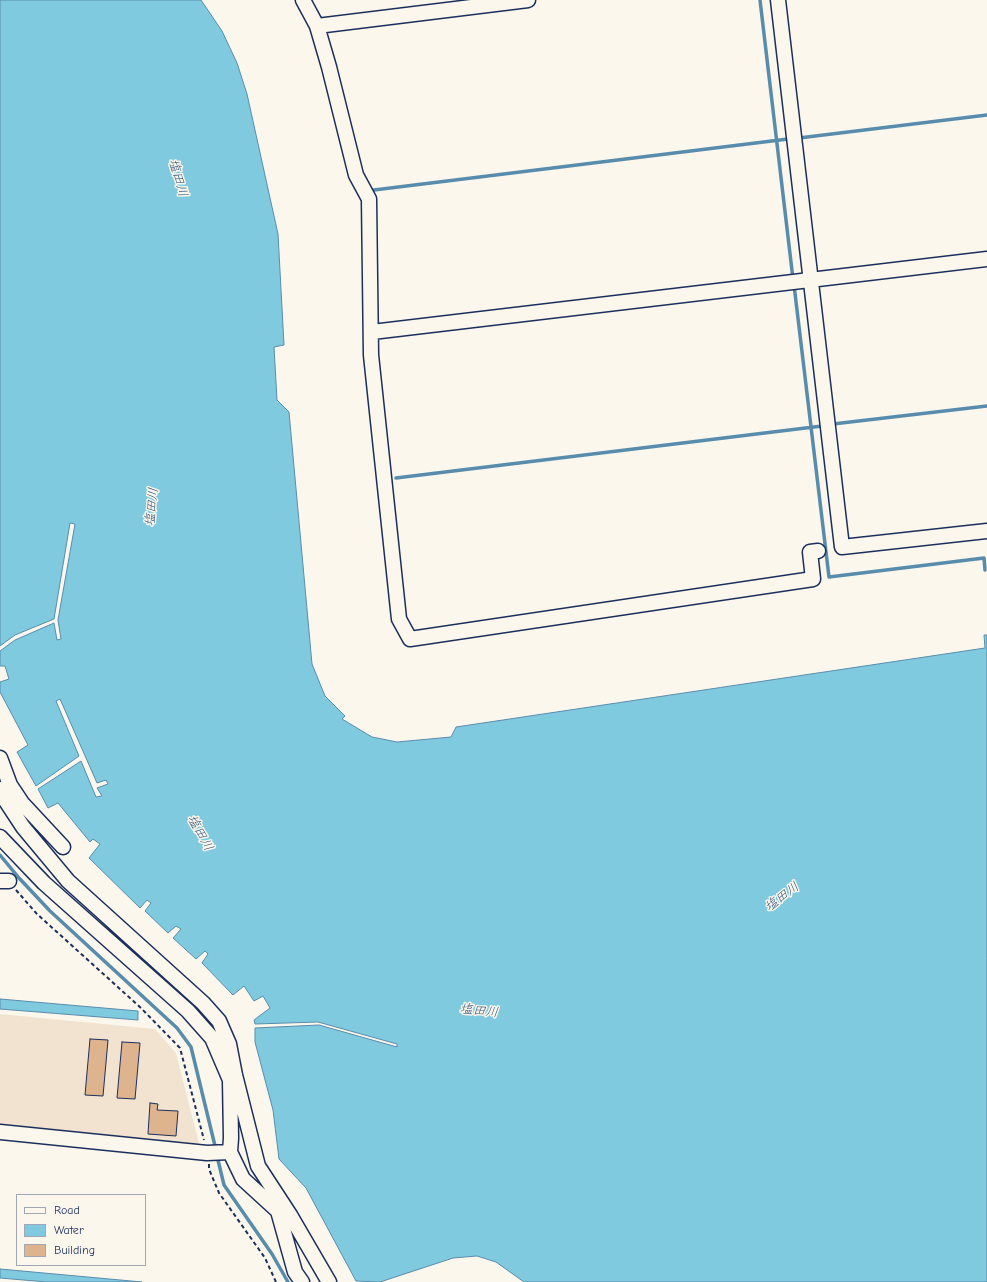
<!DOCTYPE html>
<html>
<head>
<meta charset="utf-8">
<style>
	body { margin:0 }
	#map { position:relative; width:987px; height:1282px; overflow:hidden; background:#fbf7ec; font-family:"Comic Neue",sans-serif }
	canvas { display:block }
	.legend { position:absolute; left:16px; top:1194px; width:130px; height:72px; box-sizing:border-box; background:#fbf7ec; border:1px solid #a1a7b3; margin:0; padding:5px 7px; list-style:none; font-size:12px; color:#1b2f5e }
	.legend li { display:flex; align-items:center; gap:8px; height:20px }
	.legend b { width:20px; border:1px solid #a1a7b3 }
</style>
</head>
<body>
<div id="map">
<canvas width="987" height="1282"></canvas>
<ul class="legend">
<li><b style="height:5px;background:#fbf7ec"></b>Road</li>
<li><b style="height:11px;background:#80cae0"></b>Water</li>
<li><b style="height:11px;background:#ddb48e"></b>Building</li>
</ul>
</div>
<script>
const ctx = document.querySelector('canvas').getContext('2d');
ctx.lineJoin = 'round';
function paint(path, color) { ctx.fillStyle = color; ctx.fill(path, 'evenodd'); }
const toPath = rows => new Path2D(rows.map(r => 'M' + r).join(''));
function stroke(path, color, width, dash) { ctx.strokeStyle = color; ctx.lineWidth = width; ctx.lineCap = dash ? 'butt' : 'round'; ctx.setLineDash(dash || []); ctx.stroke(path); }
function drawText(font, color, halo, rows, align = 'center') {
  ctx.font = font + ' "Comic Neue","Klee One",sans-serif'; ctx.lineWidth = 3; ctx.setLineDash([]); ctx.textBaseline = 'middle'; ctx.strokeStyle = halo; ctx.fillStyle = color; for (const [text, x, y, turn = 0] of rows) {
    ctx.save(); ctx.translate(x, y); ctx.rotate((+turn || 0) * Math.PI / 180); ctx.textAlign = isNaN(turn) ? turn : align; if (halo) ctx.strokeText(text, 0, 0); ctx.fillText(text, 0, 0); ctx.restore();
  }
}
paint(toPath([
	[0,1014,155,1029,176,1053,200,1147,0,1127]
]), '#f2e3d0');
const water = toPath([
	[0,0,201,0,222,31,237,63,247,94,278,234,284,345,274,347,277,400,289,412,312,664,325,696,345,716,342,719,372,737,397,742,451,737,456,727,985,648,984,635,987,635,987,1282,524,1282,496,1262,477,1256,453,1258,380,1282,356,1281,306,1188,279,1159,273,1110,255,1042,255,1028,319,1025,397,1047,397,1044,318,1022,255,1024,254,1020,270,1008,263,996,254,1001,244,986,233,995,202,963,208,954,205,951,196,959,173,938,181,929,176,926,168,933,145,911,151,903,147,900,140,908,89,858,100,844,93,839,90,842,58,803,48,808,38,789,81,761,96,797,102,796,97,788,108,784,106,780,97,783,60,699,56,701,79,756,36,786,17,752,28,745,0,692,0,682,9,679,5,666,0,666,0,651,15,640,54,623,57,640,61,639,58,620,75,524,70,523,54,619,15,635,0,646,0,0],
	[0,999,138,1011,138,1020,0,1009,0,999],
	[0,1269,142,1282,47,1282,0,1278,0,1269]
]);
paint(water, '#80cae0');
stroke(water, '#588cac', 1);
stroke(toPath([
	[760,0,793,279],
	[799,138,987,115],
	[374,190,788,139],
	[794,285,829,577,984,558,985,570],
	[833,424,987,406],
	[396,478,822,426],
	[0,855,19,878,50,911,177,1028,191,1047,216,1150],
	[217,1156,224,1185,272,1254,288,1282]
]), '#588cac', 3.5);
const building = toPath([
	[90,1039,108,1040,103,1096,85,1095,90,1039],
	[122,1042,140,1043,135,1099,117,1098,122,1042],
	[150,1103,158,1104,157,1110,178,1111,176,1136,148,1134,150,1103]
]);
paint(building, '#ddb48e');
stroke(building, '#1b2f5e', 1);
const minor = toPath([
	[303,0,317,26,329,67,356,175,369,199,371,355,399,619,410,639,813,579,810,552,818,551],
	[778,0,842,547,987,531],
	[317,26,528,0],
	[372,332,987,259],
	[0,758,10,785],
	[0,790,10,785,22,803,63,847],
	[0,792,23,827,68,881,203,1003,219,1021,229,1044,235,1075,258,1166,290,1215,329,1282],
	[0,837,44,883,188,1011,212,1038,230,1080],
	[0,881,9,881],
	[0,1132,207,1153,230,1152,243,1179,278,1211,290,1215],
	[230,1152,231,1138,230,1080,232,1078],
	[278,1211,295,1272,302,1282]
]);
stroke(minor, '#1b2f5e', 17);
stroke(toPath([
	[16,890,37,914,141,1008,180,1048,204,1140],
	[209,1164,209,1169,219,1193,265,1258,276,1282]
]), '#1b2f5e', 2, [4, 3]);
stroke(minor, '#fbf7ec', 14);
drawText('italic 13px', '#34567e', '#fbf7ec', [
	["塩田川",178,178,74],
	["塩田川",152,507,-84],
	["塩田川",200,833,61],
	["塩田川",782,897,-37],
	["塩田川",479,1011,6]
]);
</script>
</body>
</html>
